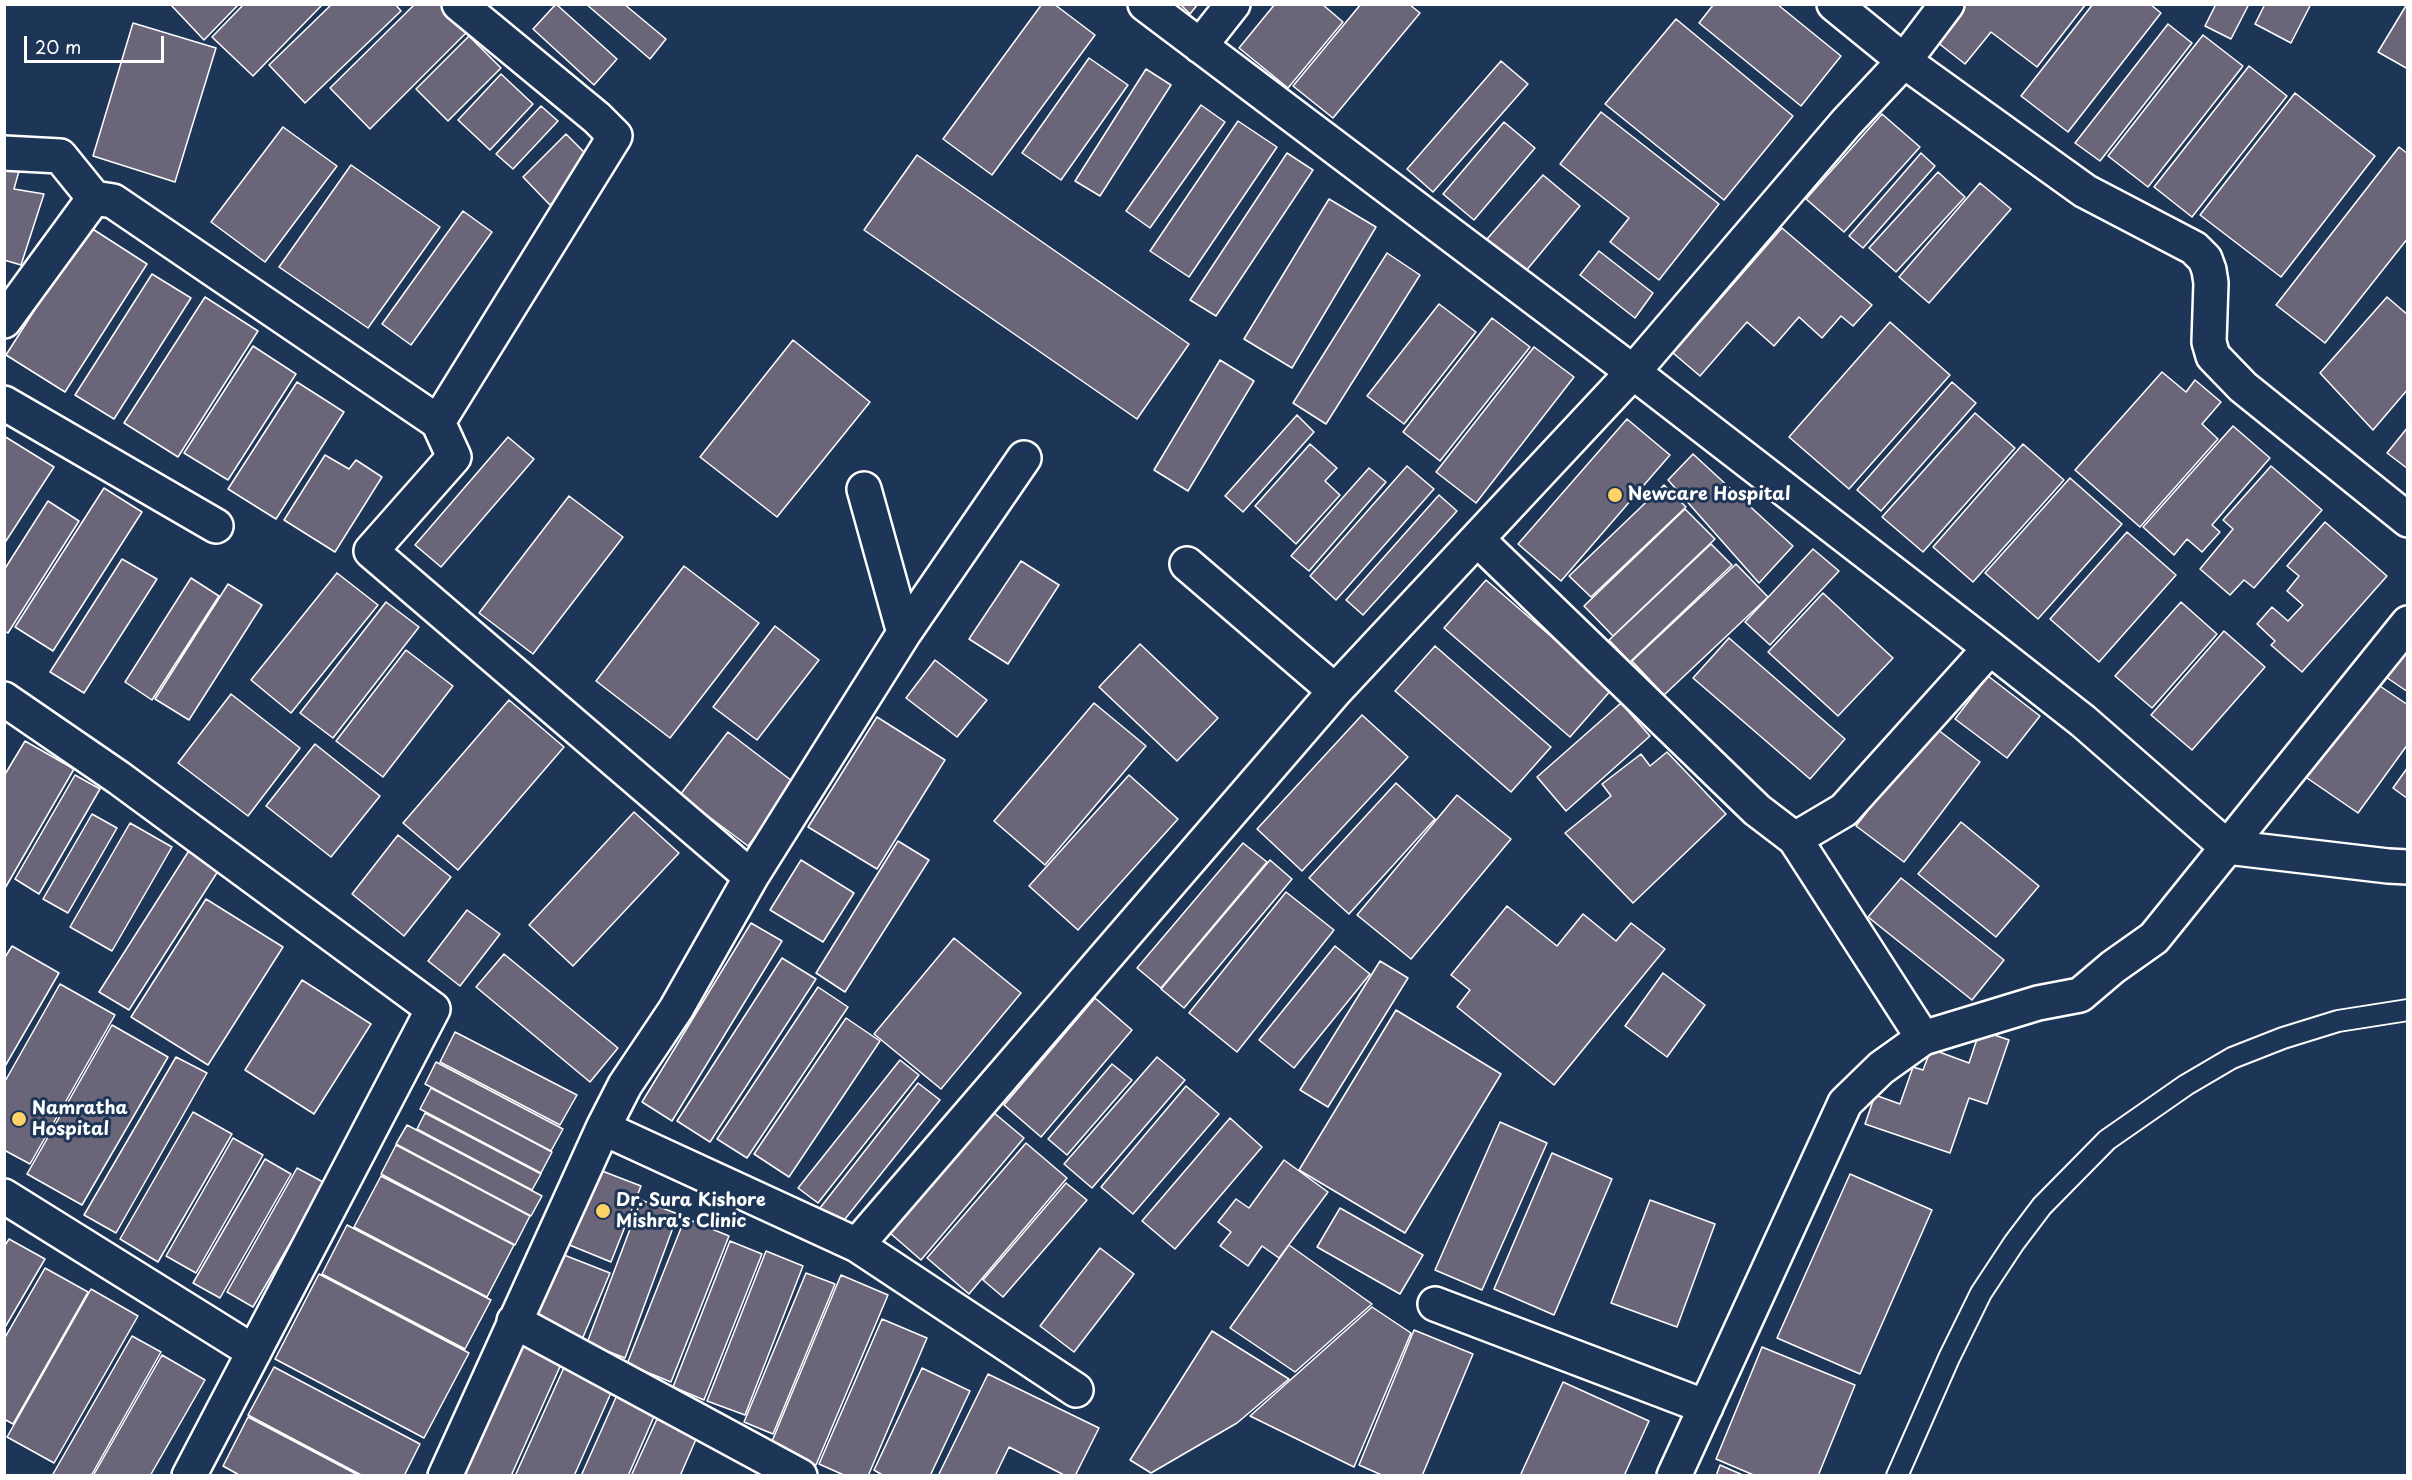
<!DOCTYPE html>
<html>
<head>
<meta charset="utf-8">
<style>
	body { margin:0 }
	#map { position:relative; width:2412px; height:1480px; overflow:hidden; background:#1d3557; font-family:"Playpen Sans",sans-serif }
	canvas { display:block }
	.frame { position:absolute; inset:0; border:6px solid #fff; pointer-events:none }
	.scale { position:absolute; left:24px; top:36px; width:140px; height:27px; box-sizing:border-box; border:3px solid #fff; border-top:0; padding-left:8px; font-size:18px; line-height:21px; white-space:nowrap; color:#fff; -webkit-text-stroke:4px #1d3557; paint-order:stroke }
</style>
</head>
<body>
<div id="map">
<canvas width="2412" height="1480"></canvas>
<div class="frame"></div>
<div class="scale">20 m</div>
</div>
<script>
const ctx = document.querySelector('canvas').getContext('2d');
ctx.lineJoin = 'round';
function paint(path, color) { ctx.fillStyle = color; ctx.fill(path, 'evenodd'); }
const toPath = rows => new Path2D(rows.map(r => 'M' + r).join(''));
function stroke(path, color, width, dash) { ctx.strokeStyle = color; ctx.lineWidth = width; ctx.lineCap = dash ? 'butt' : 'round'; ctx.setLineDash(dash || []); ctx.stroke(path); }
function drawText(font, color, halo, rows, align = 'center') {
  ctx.font = font + ' "Playpen Sans",sans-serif'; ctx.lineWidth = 6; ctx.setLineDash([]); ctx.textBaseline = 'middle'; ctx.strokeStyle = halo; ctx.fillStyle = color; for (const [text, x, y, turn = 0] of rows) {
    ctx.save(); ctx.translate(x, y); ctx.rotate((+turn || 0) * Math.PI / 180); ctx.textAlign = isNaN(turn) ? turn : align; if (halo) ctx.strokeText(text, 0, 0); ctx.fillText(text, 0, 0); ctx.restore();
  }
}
const building = toPath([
	[170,4,239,4,204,40,170,4],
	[244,4,323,4,253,76,212,37,244,4],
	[332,4,395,4,401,11,305,103,269,65,332,4],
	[415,4,440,4,468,31,370,129,330,88,415,4],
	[556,4,617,59,594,85,533,29,556,4],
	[586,4,624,4,666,39,650,59,586,4],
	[1042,4,1054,4,1095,35,992,175,943,139,1042,4],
	[1180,4,1198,4,1190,14,1180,4],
	[1275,4,1322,4,1343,22,1288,88,1239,48,1275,4],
	[1361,4,1409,4,1420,13,1333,118,1293,86,1361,4],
	[1714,4,1777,4,1841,56,1801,106,1699,23,1714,4],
	[1966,4,2086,4,2037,67,1991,32,1965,64,1937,42,1966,4],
	[2093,4,2150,4,2161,13,2068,132,2021,96,2093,4],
	[2216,4,2249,4,2231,39,2205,26,2216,4],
	[2265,4,2311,4,2291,43,2255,24,2265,4],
	[2407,4,2408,4,2408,69,2378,52,2407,4],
	[1676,19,1793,116,1724,200,1605,104,1676,19],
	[133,23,216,48,175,182,93,156,133,23],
	[2168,24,2192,43,2100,161,2075,143,2168,24],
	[2203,35,2243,66,2148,187,2108,156,2203,35],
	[469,36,501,68,448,121,416,89,469,36],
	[1089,58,1128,85,1061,180,1022,153,1089,58],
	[1501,61,1528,84,1433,192,1407,169,1501,61],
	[2249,66,2287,96,2192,217,2154,187,2249,66],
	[1146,69,1171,85,1100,196,1075,181,1146,69],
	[501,74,533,104,490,150,458,120,501,74],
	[2295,93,2375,156,2281,277,2200,215,2295,93],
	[1201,105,1225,122,1150,228,1126,211,1201,105],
	[541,106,558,121,513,169,496,154,541,106],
	[1601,112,1719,204,1659,280,1610,242,1629,218,1560,164,1601,112],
	[1882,114,1920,147,1844,232,1806,199,1882,114],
	[1238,121,1277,147,1189,277,1150,251,1238,121],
	[1504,122,1535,148,1474,220,1443,194,1504,122],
	[283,127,337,166,265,262,211,222,283,127],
	[566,134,593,161,550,205,523,177,566,134],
	[2399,147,2408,154,2408,238,2325,343,2276,305,2399,147],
	[1287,153,1313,170,1216,316,1190,300,1287,153],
	[1921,153,1935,166,1863,248,1849,236,1921,153],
	[917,155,1189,344,1137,419,864,230,917,155],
	[351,165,440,227,368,328,279,267,351,165],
	[4,171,19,171,14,189,44,194,21,265,4,260,4,171],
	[1938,172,1965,197,1896,272,1869,248,1938,172],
	[1543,175,1580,206,1525,272,1487,239,1543,175],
	[1980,183,2011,209,1929,303,1899,277,1980,183],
	[1329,199,1376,227,1292,368,1244,339,1329,199],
	[463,211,492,232,411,345,382,324,463,211],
	[88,226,147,264,65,392,6,355,88,226],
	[1782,228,1872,305,1853,326,1841,316,1822,338,1799,317,1774,346,1747,322,1700,376,1673,353,1782,228],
	[1599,251,1653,293,1635,318,1580,275,1599,251],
	[1387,253,1420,275,1326,424,1293,403,1387,253],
	[152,274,191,298,114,419,75,395,152,274],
	[205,297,258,331,178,457,124,423,205,297],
	[2387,297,2408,315,2408,389,2373,430,2320,373,2387,297],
	[1439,304,1476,332,1404,424,1367,396,1439,304],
	[1492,318,1530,347,1440,461,1403,432,1492,318],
	[1890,322,1950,375,1849,489,1789,437,1890,322],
	[793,340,870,402,777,517,700,457,793,340],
	[253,346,296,374,228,480,184,453,253,346],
	[1534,347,1574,377,1476,503,1436,472,1534,347],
	[1220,360,1254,381,1188,491,1154,470,1220,360],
	[2162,372,2186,392,2195,380,2221,402,2202,424,2218,439,2140,527,2075,470,2162,372],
	[297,382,344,412,276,519,228,489,297,382],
	[1952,382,1976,403,1881,511,1857,490,1952,382],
	[1975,413,2015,448,1923,552,1882,517,1975,413],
	[1297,415,1314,432,1243,512,1225,496,1297,415],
	[1627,419,1670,455,1561,581,1518,544,1627,419],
	[2233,426,2270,458,2212,525,2220,532,2202,552,2187,539,2174,555,2143,527,2233,426],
	[2408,427,2408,469,2387,453,2408,427],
	[4,436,54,467,4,544,4,436],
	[508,437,534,459,441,567,415,545,508,437],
	[1310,444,1337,468,1325,481,1340,495,1296,544,1255,506,1310,444],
	[2023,444,2064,480,1973,582,1933,547,2023,444],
	[1693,454,1793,546,1759,583,1668,480,1693,454],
	[325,455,349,469,356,460,382,477,335,552,284,520,325,455],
	[1407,466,1434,489,1336,600,1310,576,1407,466],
	[2271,466,2322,510,2254,588,2244,580,2230,595,2200,569,2233,529,2223,520,2271,466],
	[1369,468,1386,482,1309,571,1291,556,1369,468],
	[2070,478,2122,524,2038,619,1985,573,2070,478],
	[1664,485,1686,507,1591,597,1569,576,1664,485],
	[104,488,142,512,53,651,15,627,104,488],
	[1439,495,1457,511,1363,615,1346,600,1439,495],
	[569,496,623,537,533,654,479,613,569,496],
	[48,501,79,521,8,633,4,631,4,570,48,501],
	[1685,509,1715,539,1613,636,1584,606,1685,509],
	[2325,522,2387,576,2302,672,2271,645,2275,641,2257,624,2272,607,2288,621,2303,605,2287,591,2299,576,2287,566,2325,522],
	[2127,532,2176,575,2099,662,2050,619,2127,532],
	[1711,544,1732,565,1630,662,1609,640,1711,544],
	[1813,549,1839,571,1770,645,1745,622,1813,549],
	[122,559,157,579,84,693,50,672,122,559],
	[1021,561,1059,585,1008,664,969,639,1021,561],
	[1736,564,1768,597,1664,695,1632,661,1736,564],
	[684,566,759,623,670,738,596,681,684,566],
	[337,573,378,605,291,713,251,680,337,573],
	[191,578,219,596,152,700,125,682,191,578],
	[1486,580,1612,689,1570,737,1444,628,1486,580],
	[228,584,262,605,189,720,155,699,228,584],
	[1823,593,1893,658,1838,716,1768,652,1823,593],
	[386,602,419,627,333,738,300,713,386,602],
	[2181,602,2217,634,2152,708,2115,676,2181,602],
	[775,626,819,660,757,740,713,707,775,626],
	[2224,631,2265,667,2192,750,2151,715,2224,631],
	[1729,638,1845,739,1810,779,1693,678,1729,638],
	[1140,644,1218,718,1177,761,1099,687,1140,644],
	[2408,645,2408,692,2377,671,2408,645],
	[1435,646,1551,747,1511,792,1395,691,1435,646],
	[406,650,453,686,383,777,336,741,406,650],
	[935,660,987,700,957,737,906,698,935,660],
	[1988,676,2040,716,2007,758,1955,719,1988,676],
	[2371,680,2408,705,2408,744,2358,813,2304,776,2371,680],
	[231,694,300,748,248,816,178,763,231,694],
	[509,700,564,747,458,870,403,823,509,700],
	[1094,703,1146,746,1045,865,994,821,1094,703],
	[1621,703,1650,736,1566,811,1537,777,1621,703],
	[1362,715,1408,757,1302,871,1257,829,1362,715],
	[877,717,945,760,877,869,808,827,877,717],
	[1933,726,1980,762,1904,862,1856,826,1933,726],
	[728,732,796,784,748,846,680,795,728,732],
	[25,741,74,769,4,890,4,776,25,741],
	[315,744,380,796,331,857,266,806,315,744],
	[1667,752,1726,814,1633,903,1565,833,1611,796,1602,784,1641,754,1650,766,1667,752],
	[2408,767,2408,799,2393,788,2408,767],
	[75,775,100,789,39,894,15,879,75,775],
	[1129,775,1178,819,1078,930,1029,886,1129,775],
	[1396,783,1435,819,1349,914,1309,878,1396,783],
	[1457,795,1511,839,1411,959,1357,915,1457,795],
	[634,812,679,853,573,966,529,925,634,812],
	[92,814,117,828,68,913,43,899,92,814],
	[1961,822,2039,886,1996,937,1918,874,1961,822],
	[130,823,172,847,112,951,70,927,130,823],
	[398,835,451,877,404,936,352,894,398,835],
	[898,841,929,860,845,992,816,973,898,841],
	[1243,843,1267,862,1161,988,1137,968,1243,843],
	[190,849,220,868,129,1010,99,992,190,849],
	[801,860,854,893,823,942,770,910,801,860],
	[1270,860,1292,879,1184,1008,1161,989,1270,860],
	[1901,878,2004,960,1972,1000,1868,917,1901,878],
	[1286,892,1334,930,1237,1052,1189,1013,1286,892],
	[206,899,283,947,208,1065,131,1017,206,899],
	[1507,906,1557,946,1583,914,1616,941,1631,923,1665,949,1554,1085,1457,1007,1470,990,1451,975,1507,906],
	[467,910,500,934,460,986,428,961,467,910],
	[751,923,782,941,672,1121,642,1102,751,923],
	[954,938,1021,993,941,1089,874,1034,954,938],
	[12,946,59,973,4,1068,4,959,12,946],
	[1335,946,1370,974,1294,1068,1259,1040,1335,946],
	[504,954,618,1048,590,1082,476,987,504,954],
	[782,958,816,979,710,1142,677,1121,782,958],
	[1380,961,1408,978,1328,1107,1300,1090,1380,961],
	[1663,973,1705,1005,1667,1057,1625,1026,1663,973],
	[302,980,371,1024,314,1114,245,1070,302,980],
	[60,984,115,1015,30,1164,4,1150,4,1083,60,984],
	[818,987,848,1007,747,1158,717,1139,818,987],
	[1095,998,1132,1030,1041,1137,1004,1105,1095,998],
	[1396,1010,1501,1074,1405,1233,1299,1170,1396,1010],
	[846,1018,880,1041,789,1177,754,1154,846,1018],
	[112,1025,168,1057,82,1205,27,1174,112,1025],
	[1980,1030,2009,1040,1987,1104,1969,1098,1950,1153,1865,1124,1875,1095,1900,1104,1913,1067,1923,1070,1931,1049,1969,1063,1980,1030],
	[455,1032,577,1095,560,1125,440,1062,455,1032],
	[176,1057,207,1073,116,1233,84,1215,176,1057],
	[1157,1057,1185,1080,1092,1188,1064,1164,1157,1057],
	[900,1060,919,1075,818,1203,798,1188,900,1060],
	[436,1062,563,1129,551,1151,425,1084,436,1062],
	[1112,1064,1132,1080,1067,1155,1048,1139,1112,1064],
	[918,1083,940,1100,841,1224,820,1208,918,1083],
	[1186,1086,1219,1114,1133,1214,1101,1187,1186,1086],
	[431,1088,552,1152,541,1173,420,1109,431,1088],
	[193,1112,232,1134,158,1262,120,1239,193,1112],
	[993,1112,1024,1138,921,1260,890,1233,993,1112],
	[425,1113,541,1174,532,1190,417,1129,425,1113],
	[1230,1118,1262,1147,1175,1249,1142,1221,1230,1118],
	[1500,1122,1547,1143,1482,1290,1435,1270,1500,1122],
	[407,1125,542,1196,531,1216,396,1144,407,1125],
	[233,1138,263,1155,196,1273,166,1256,233,1138],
	[1026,1143,1067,1178,969,1294,927,1258,1026,1143],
	[396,1145,530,1216,515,1245,381,1174,396,1145],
	[1552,1153,1612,1179,1554,1315,1494,1289,1552,1153],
	[265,1159,291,1174,220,1298,193,1283,265,1159],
	[1284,1160,1328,1192,1279,1258,1262,1246,1248,1266,1220,1246,1231,1232,1218,1222,1236,1199,1249,1208,1284,1160],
	[297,1168,325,1183,253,1307,227,1292,297,1168],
	[597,1169,641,1186,611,1262,567,1244,597,1169],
	[1850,1174,1932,1210,1860,1374,1777,1338,1850,1174],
	[381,1176,514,1245,487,1297,354,1227,381,1176],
	[1066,1183,1087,1200,1003,1297,983,1280,1066,1183],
	[641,1200,678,1214,625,1358,587,1343,641,1200],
	[1650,1200,1715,1224,1677,1327,1611,1303,1650,1200],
	[1340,1208,1423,1255,1400,1294,1317,1247,1340,1208],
	[685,1218,729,1236,671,1382,627,1364,685,1218],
	[347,1225,491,1300,465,1349,322,1274,347,1225],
	[9,1239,45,1259,4,1329,4,1247,9,1239],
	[730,1241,762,1254,704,1400,673,1387,730,1241],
	[1289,1245,1372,1304,1295,1372,1230,1328,1289,1245],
	[1100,1248,1134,1274,1074,1352,1040,1326,1100,1248],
	[766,1251,803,1266,745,1415,707,1401,766,1251],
	[559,1253,610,1273,581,1342,531,1322,559,1253],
	[45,1268,88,1292,13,1424,4,1419,4,1339,45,1268],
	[806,1273,835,1284,773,1434,744,1422,806,1273],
	[319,1274,469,1353,424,1438,275,1359,319,1274],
	[841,1275,888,1295,816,1465,770,1446,841,1275],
	[91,1289,138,1316,54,1463,7,1437,91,1289],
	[1372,1307,1411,1333,1354,1467,1250,1416,1372,1307],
	[882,1319,927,1338,868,1476,846,1476,819,1464,882,1319],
	[520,1330,567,1351,511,1476,454,1476,520,1330],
	[1414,1330,1473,1354,1422,1476,1384,1476,1359,1465,1414,1330],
	[1212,1331,1289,1379,1237,1423,1151,1473,1130,1460,1212,1331],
	[132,1336,161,1352,91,1476,55,1476,53,1474,132,1336],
	[1762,1347,1855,1385,1818,1476,1756,1476,1716,1459,1762,1347],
	[162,1355,205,1380,150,1476,93,1476,162,1355],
	[566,1363,615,1384,574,1476,515,1476,566,1363],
	[274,1367,420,1444,404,1476,363,1476,248,1415,274,1367],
	[922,1368,970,1391,930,1476,884,1476,874,1470,922,1368],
	[988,1374,1099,1428,1075,1476,1066,1476,1009,1447,995,1476,938,1476,988,1374],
	[1563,1382,1649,1421,1624,1476,1520,1476,1563,1382],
	[617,1395,656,1412,628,1476,581,1476,617,1395],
	[248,1417,360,1476,241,1476,223,1466,248,1417],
	[657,1419,697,1437,680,1476,631,1476,657,1419],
	[1720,1465,1745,1476,1716,1476,1720,1465]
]);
paint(building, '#6b6579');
stroke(building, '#fff', 1.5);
const service = toPath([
	[1897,1476,1949,1358,1981,1293,2014,1243,2042,1206,2107,1140,2186,1085,2232,1058,2283,1038,2338,1021,2408,1010]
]);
const minor = toPath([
	[1145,4,1633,372,1990,648,2083,721,2227,847,2388,866,2408,867],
	[1834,4,1904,61,2085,191,2194,248,2205,259,2209,270,2211,283,2209,342,2213,356,2243,387,2408,520],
	[1200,46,1233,4],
	[4,153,60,156,94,198,113,201,438,422,454,457,371,551,751,877],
	[4,321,94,198],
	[4,403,216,526],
	[438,422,615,136,597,118,459,4],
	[1477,539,1757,810,1795,839,1844,810,1990,648],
	[1187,564,1335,691],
	[904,633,1024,458],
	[4,699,119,778,433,1009,189,1476],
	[1795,839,1923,1038],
	[603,1128,625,1085,676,1009,751,877,904,633,864,489],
	[4,1196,254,1352],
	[857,1245,1076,1390],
	[1435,1304,1706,1407],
	[514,1321,800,1476],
	[445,1476,603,1128,857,1245,1335,691,1633,372,1846,123,1904,61,1947,4],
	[1674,1476,1845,1103,1881,1068,1923,1038,2038,1003,2080,995,2113,967,2154,938,2408,623]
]);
stroke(service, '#fff', 24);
stroke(minor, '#fff', 38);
stroke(service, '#1d3557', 20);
stroke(minor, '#1d3557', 33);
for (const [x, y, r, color] of [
	[1615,495,8,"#ffd166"],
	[19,1119,8,"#ffd166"],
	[603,1211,8,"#ffd166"]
]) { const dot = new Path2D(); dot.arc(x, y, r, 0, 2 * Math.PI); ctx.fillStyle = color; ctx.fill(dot); stroke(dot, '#1d3557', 2); }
drawText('bold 18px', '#fff', '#1d3557', [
	["Newcare Hospital",1628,495],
	["Namratha",32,1109],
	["Hospital",32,1130],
	["Dr. Sura Kishore",616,1201],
	["Mishra's Clinic",616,1222]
], 'left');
</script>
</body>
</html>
